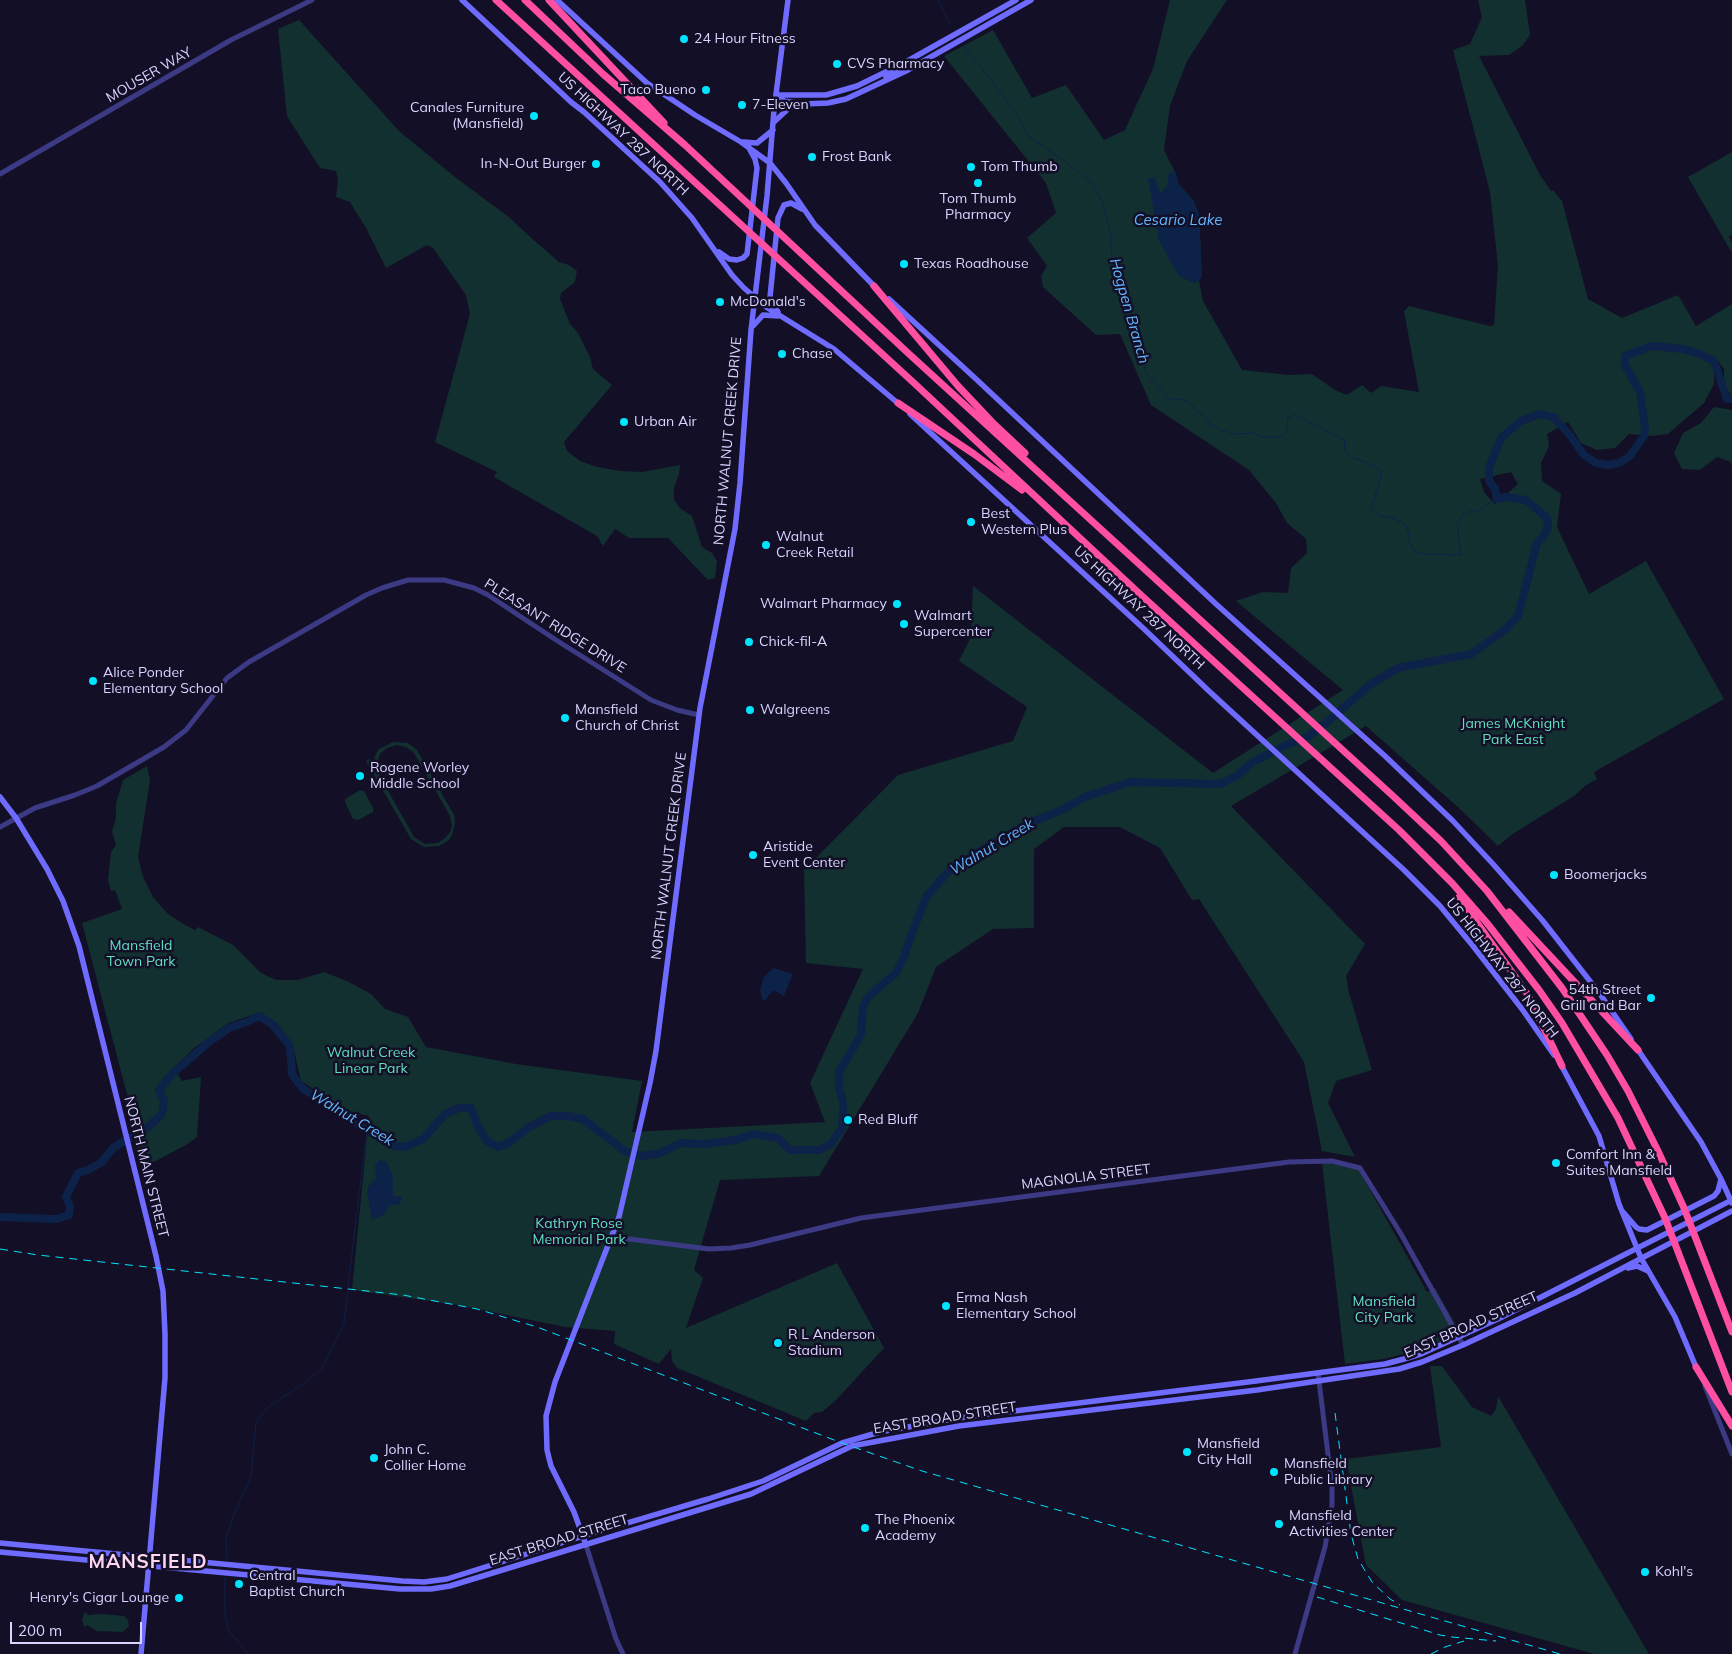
<!DOCTYPE html>
<html>
<head>
<meta charset="utf-8">
<style>
	body { margin:0 }
	#map { position:relative; width:1732px; height:1654px; overflow:hidden; background:#130f26; font-family:Mulish,sans-serif }
	canvas { display:block }
	.scale { position:absolute; left:10px; top:1622px; width:132px; height:22px; box-sizing:border-box; border:2px solid #d9d4ff; border-top:0; padding-left:6px; font-size:15px; line-height:18px; white-space:nowrap; color:#d9d4ff; -webkit-text-stroke:4px #130f26; paint-order:stroke }
</style>
</head>
<body>
<div id="map">
<canvas width="1732" height="1654"></canvas>
<div class="scale">200 m</div>
</div>
<script>
const ctx = document.querySelector('canvas').getContext('2d');
ctx.lineJoin = 'round';
function paint(path, color) { ctx.fillStyle = color; ctx.fill(path, 'evenodd'); }
const toPath = rows => new Path2D(rows.map(r => 'M' + r).join(''));
function stroke(path, color, width, dash) { ctx.strokeStyle = color; ctx.lineWidth = width; ctx.lineCap = dash ? 'butt' : 'round'; ctx.setLineDash(dash || []); ctx.stroke(path); }
function drawText(font, color, halo, rows, align = 'center') {
  ctx.font = font + ' Mulish,sans-serif'; ctx.lineWidth = 5; ctx.setLineDash([]); ctx.textBaseline = 'middle'; ctx.strokeStyle = halo; ctx.fillStyle = color; for (const [text, x, y, turn = 0] of rows) {
    ctx.save(); ctx.translate(x, y); ctx.rotate((+turn || 0) * Math.PI / 180); ctx.textAlign = isNaN(turn) ? turn : align; if (halo) ctx.strokeText(text, 0, 0); ctx.fillText(text, 0, 0); ctx.restore();
  }
}
paint(toPath([
	[1170,0,1227,0,1187,61,1170,106,1164,150,1176,174,1178,183,1194,201,1199,215,1202,276,1199,281,1203,301,1242,370,1289,375,1312,374,1335,390,1347,395,1362,385,1371,393,1381,386,1419,392,1404,311,1409,306,1490,326,1494,325,1498,266,1490,192,1453,50,1470,44,1482,17,1478,0,1525,0,1530,35,1522,46,1509,55,1479,56,1540,175,1551,191,1553,190,1562,201,1588,299,1622,318,1678,295,1696,326,1732,304,1732,396,1724,387,1724,369,1718,361,1714,366,1714,384,1704,403,1668,434,1651,436,1629,434,1615,448,1597,450,1581,443,1568,422,1547,434,1549,446,1541,463,1542,481,1561,494,1557,527,1589,594,1646,561,1724,699,1594,772,1597,779,1585,786,1574,796,1514,833,1498,846,1460,809,1366,726,1231,806,1365,944,1346,976,1349,993,1372,1070,1336,1081,1328,1103,1355,1157,1322,1151,1304,1062,1199,899,1192,900,1160,848,1120,827,1064,827,1034,849,1034,928,993,929,936,967,918,1013,819,1176,720,1180,694,1270,703,1278,686,1328,837,1263,884,1348,836,1400,822,1412,814,1413,806,1421,677,1368,672,1361,671,1349,659,1364,614,1344,615,1331,565,1327,458,1305,352,1290,369,1116,348,1111,301,1081,293,1046,277,1023,258,1013,229,1023,223,1027,193,1049,174,1068,182,1081,201,1077,197,1137,186,1145,152,1163,147,1168,142,1170,128,1111,133,1096,128,1098,82,923,122,909,115,890,111,891,108,880,111,852,116,845,112,831,116,818,116,804,123,780,147,766,150,780,138,857,143,877,153,897,168,914,187,926,195,930,198,927,233,945,260,972,269,977,277,980,298,980,324,972,349,982,371,994,385,1009,408,1017,426,1047,516,1064,642,1081,632,1132,825,1122,810,1083,863,969,806,963,804,870,898,775,1013,741,1027,707,959,661,971,637,973,586,1213,773,1343,690,1236,601,1263,592,1288,593,1291,568,1307,553,1306,539,1287,523,1276,503,1249,470,1151,405,1120,334,1096,335,1043,287,1041,276,1047,266,1027,238,1056,213,1046,183,944,56,993,30,1032,98,1066,85,1104,140,1125,130,1153,69],
	[1511,472,1518,484,1495,504,1484,492,1480,479],
	[299,20,399,131,455,177,510,218,528,235,559,262,569,265,577,271,575,282,561,293,560,299,570,324,578,333,590,357,593,369,612,385,564,442,567,451,580,461,597,467,620,471,642,472,680,465,679,474,674,488,674,500,681,509,692,516,702,547,712,553,717,561,715,578,708,580,668,538,629,538,615,529,603,546,597,536,494,477,497,472,435,442,470,314,466,295,433,248,427,245,386,268,366,228,350,202,336,197,338,180,336,171,320,168,287,116,278,29],
	[1732,152,1732,234,1729,237,1732,243,1732,253,1688,177],
	[1714,407,1732,410,1732,468,1731,462,1717,457,1700,470,1682,469,1674,453,1683,433,1701,423],
	[393,742,408,743,417,750,454,815,455,822,453,833,449,840,439,846,424,847,411,839,366,761,369,759,373,764,375,756,379,749],
	[397,745,406,747,414,753,450,816,452,826,450,832,446,837,438,843,425,844,414,837,378,773,377,764,380,754,387,748],
	[360,790,364,791,373,808,373,812,358,820,353,819,345,802,345,799],
	[1322,1163,1343,1165,1359,1170,1427,1292,1435,1288,1458,1329,1454,1333,1440,1342,1408,1353,1383,1359,1345,1364],
	[1430,1366,1442,1366,1472,1407,1491,1416,1496,1409,1498,1396,1649,1654,1594,1654,1402,1600,1366,1565,1346,1459,1441,1447],
	[85,1612,88,1615,101,1614,124,1616,128,1620,129,1626,123,1632,97,1631,87,1625,84,1627,82,1620]
]), '#12302f');
paint(toPath([
	[1173,172,1176,174,1178,183,1186,193,1194,201,1199,215,1202,276,1199,281,1194,283,1179,276,1159,241,1148,178,1155,178,1160,194,1167,186,1169,173],
	[773,968,793,974,784,996,773,990,765,1001,762,999,760,990,764,977],
	[380,1160,387,1162,393,1176,393,1196,402,1197,400,1204,390,1205,384,1215,372,1220,367,1192,369,1185,376,1179,375,1164]
]), '#0c2248');
stroke(toPath([
	[938,0,951,25],
	[964,46,1015,111,1027,135,1063,160,1092,183,1103,204,1110,230,1113,268,1123,308,1134,339,1147,374,1169,399,1183,400,1192,405,1196,411,1204,416,1211,425,1224,431,1236,434,1253,433,1263,437,1281,437,1287,431,1288,417,1296,415,1345,440,1344,450,1351,457,1373,465,1381,471,1380,481,1371,509,1381,516,1392,518,1401,522,1407,527,1410,543,1414,551,1424,554,1461,555,1457,524,1462,515,1471,511,1480,511,1485,505,1497,499],
	[348,1287,367,1130],
	[227,1559,226,1538,235,1512,251,1476,256,1422,267,1408,303,1384,322,1369,344,1323,348,1292],
	[225,1577,225,1615,229,1631,248,1654]
]), '#0c2248', 1);
stroke(toPath([
	[0,1217,56,1219,69,1215,70,1206,66,1197,78,1173,88,1170,102,1162,113,1148,148,1127,162,1114,164,1101,159,1090,172,1074,209,1042,229,1028,247,1022,259,1016,272,1024,290,1046,292,1074,302,1088,390,1145,405,1147,423,1139,445,1114,459,1108,471,1108,477,1125,487,1141,498,1147,508,1143,528,1128,550,1116,568,1116,583,1119,626,1152,641,1156,658,1154,681,1143,704,1144,736,1140,753,1134,778,1138,790,1150,819,1150,831,1144,842,1128,843,1113,843,1102,839,1088,839,1072,861,1035,863,1006,869,996,896,973,904,957,912,933,926,897,947,873,976,853,1027,824,1062,810,1085,797,1130,782,1221,784,1238,775,1253,762,1286,745,1309,736,1327,722,1371,684,1398,668,1471,654,1505,630,1518,616,1537,543,1543,537,1548,528,1547,518,1526,500,1505,497,1497,499,1495,489,1489,481,1489,468,1501,438,1521,421,1539,414,1553,417,1569,434,1584,455,1596,463,1608,465,1619,463,1630,456,1644,436,1645,427,1640,392,1625,365,1625,356,1652,346,1683,349,1700,354,1714,361,1727,399,1732,399]
]), '#0c2248', 8);
stroke(toPath([
	[0,174,231,40,312,0],
	[0,827,35,808,75,795,97,786,164,747,186,730,227,678,249,662,366,595,382,588,408,580,444,580,474,588,488,595,556,640,651,700,677,710,699,715],
	[613,1237,709,1249,731,1248,750,1245,861,1218,1289,1162,1332,1161,1360,1168,1401,1234,1463,1345],
	[1705,1386,1732,1454],
	[586,1545,616,1639,623,1654],
	[1295,1654,1325,1547,1332,1505,1332,1487,1318,1373]
]), '#3d3a85', 5);
stroke(toPath([
	[462,0,571,102,584,112,660,182,692,218,732,275,744,288,766,307,834,349,900,405],
	[557,0,647,83,695,115,741,142,770,163,786,183,815,225,876,288],
	[886,77,899,70,904,63],
	[776,95,784,101,803,104,828,103,846,99,906,71,1031,0],
	[776,95,826,95,857,86,904,63,1016,0],
	[774,122,789,108,798,105],
	[743,142,757,143,773,130],
	[719,252,729,259,737,260,743,258,747,254,757,168,755,159,750,150],
	[889,299,976,379,1216,604,1385,756,1453,821,1493,864,1543,921,1600,994,1631,1039],
	[778,312,770,297,778,218,784,205,791,203,802,209],
	[753,326,763,315,778,316],
	[910,414,1143,628,1210,692,1404,870,1440,906,1473,946,1522,1009,1554,1055],
	[0,797,16,818,47,869,63,901,79,946,156,1256,163,1291,165,1334,165,1378,141,1654],
	[1636,1047,1701,1142,1721,1179,1732,1203],
	[1560,1063,1599,1136,1619,1204,1641,1258,1675,1317,1696,1367],
	[1623,1212,1636,1227,1639,1229,1647,1230,1714,1196,1718,1191,1721,1179],
	[1628,1268,1637,1266,1648,1271],
	[0,1543,402,1581,424,1582,447,1579,590,1534,708,1499,763,1481,842,1443,880,1432,958,1418,1256,1381,1385,1364,1404,1359,1421,1354,1500,1318,1732,1200],
	[586,1545,574,1512,551,1466,547,1450,546,1416,555,1382,619,1217,650,1083,656,1051,700,708,735,529,740,483,751,330,767,196,774,110,788,0],
	[0,1552,400,1589,431,1589,450,1586,751,1494,852,1446,959,1426,1257,1390,1399,1369,1422,1362,1463,1345,1575,1293,1732,1211]
]), '#6f6bff', 5.5);
stroke(toPath([
	[496,0,914,383,1142,596,1399,830,1452,883,1487,923,1539,990,1562,1023,1618,1118,1665,1218,1732,1392],
	[525,0,603,74,685,145,908,353,1393,796,1441,841,1487,891,1562,988,1607,1055,1628,1091,1658,1151,1684,1208,1732,1332],
	[549,0,664,123],
	[874,286,958,386,992,422,1025,453],
	[898,403,974,454,1022,490],
	[1459,897,1528,995,1562,1066],
	[1509,912,1638,1050],
	[1696,1367,1732,1426]
]), '#ff4fa3', 7);
stroke(toPath([
	[0,1249,38,1255,403,1295,477,1309,537,1327,571,1340,842,1443,922,1471,1560,1654],
	[1335,1413,1351,1534,1358,1559,1372,1582,1390,1599,1400,1605],
	[1317,1597,1440,1635,1452,1637,1496,1641],
	[1431,1654,1445,1647,1464,1641]
]), '#00e5ff', 1, [8, 6]);
for (const [x, y, r, color] of [
	[684,39,5,"#00e5ff"],
	[837,64,5,"#00e5ff"],
	[706,90,5,"#00e5ff"],
	[742,105,5,"#00e5ff"],
	[534,116,5,"#00e5ff"],
	[812,157,5,"#00e5ff"],
	[596,164,5,"#00e5ff"],
	[971,167,5,"#00e5ff"],
	[978,183,5,"#00e5ff"],
	[904,264,5,"#00e5ff"],
	[720,302,5,"#00e5ff"],
	[782,354,5,"#00e5ff"],
	[624,422,5,"#00e5ff"],
	[971,522,5,"#00e5ff"],
	[766,545,5,"#00e5ff"],
	[897,604,5,"#00e5ff"],
	[904,624,5,"#00e5ff"],
	[749,642,5,"#00e5ff"],
	[93,681,5,"#00e5ff"],
	[750,710,5,"#00e5ff"],
	[565,718,5,"#00e5ff"],
	[360,776,5,"#00e5ff"],
	[753,855,5,"#00e5ff"],
	[1554,875,5,"#00e5ff"],
	[1651,998,5,"#00e5ff"],
	[848,1120,5,"#00e5ff"],
	[1556,1163,5,"#00e5ff"],
	[946,1306,5,"#00e5ff"],
	[778,1343,5,"#00e5ff"],
	[1187,1452,5,"#00e5ff"],
	[374,1458,5,"#00e5ff"],
	[1274,1472,5,"#00e5ff"],
	[1279,1524,5,"#00e5ff"],
	[865,1528,5,"#00e5ff"],
	[1645,1572,5,"#00e5ff"],
	[239,1584,5,"#00e5ff"],
	[179,1598,5,"#00e5ff"]
]) { const dot = new Path2D(); dot.arc(x, y, r, 0, 2 * Math.PI); ctx.fillStyle = color; ctx.fill(dot); stroke(dot, '#130f26', 2); }
drawText('14px', '#d9d4ff', '#130f26', [
	["24 Hour Fitness",694,39],
	["CVS Pharmacy",847,64],
	["Taco Bueno",696,90,"right"],
	["7-Eleven",752,105],
	["Canales Furniture",524,108,"right"],
	["(Mansfield)",524,124,"right"],
	["Frost Bank",822,157],
	["In-N-Out Burger",586,164,"right"],
	["Tom Thumb",981,167],
	["Tom Thumb",978,199,"center"],
	["Pharmacy",978,215,"center"],
	["Texas Roadhouse",914,264],
	["McDonald's",730,302],
	["Chase",792,354],
	["Urban Air",634,422],
	["Best",981,514],
	["Western Plus",981,530],
	["Walnut",776,537],
	["Creek Retail",776,553],
	["Walmart Pharmacy",887,604,"right"],
	["Walmart",914,616],
	["Supercenter",914,632],
	["Chick-fil-A",759,642],
	["Alice Ponder",103,673],
	["Elementary School",103,689],
	["Mansfield",575,710],
	["Church of Christ",575,726],
	["Walgreens",760,710],
	["Rogene Worley",370,768],
	["Middle School",370,784],
	["Aristide",763,847],
	["Event Center",763,863],
	["Boomerjacks",1564,875],
	["54th Street",1641,990,"right"],
	["Grill and Bar",1641,1006,"right"],
	["Red Bluff",858,1120],
	["Comfort Inn &",1566,1155],
	["Suites Mansfield",1566,1171],
	["Erma Nash",956,1298],
	["Elementary School",956,1314],
	["R L Anderson",788,1335],
	["Stadium",788,1351],
	["Mansfield",1197,1444],
	["City Hall",1197,1460],
	["John C.",384,1450],
	["Collier Home",384,1466],
	["Mansfield",1284,1464],
	["Public Library",1284,1480],
	["Mansfield",1289,1516],
	["Activities Center",1289,1532],
	["The Phoenix",875,1520],
	["Academy",875,1536],
	["Kohl's",1655,1572],
	["Central",249,1576],
	["Baptist Church",249,1592],
	["Henry's Cigar Lounge",169,1598,"right"]
], 'left');
drawText('14px', '#d9d4ff', '#130f26', [
	["MOUSER WAY",149,75,-30],
	["US HIGHWAY 287 NORTH",623,134,43],
	["NORTH WALNUT CREEK DRIVE",728,441,-85],
	["US HIGHWAY 287 NORTH",1139,608,43],
	["PLEASANT RIDGE DRIVE",555,626,32],
	["NORTH WALNUT CREEK DRIVE",669,856,-83],
	["US HIGHWAY 287 NORTH",1502,968,52],
	["NORTH MAIN STREET",146,1167,76],
	["MAGNOLIA STREET",1086,1177,-7],
	["EAST BROAD STREET",1471,1325,-24],
	["EAST BROAD STREET",945,1418,-9],
	["EAST BROAD STREET",559,1540,-17]
]);
drawText('14px', '#5fe0c0', '#130f26', [
	["James McKnight",1513,724],
	["Park East",1513,740],
	["Mansfield",141,946],
	["Town Park",141,962],
	["Walnut Creek",371,1053],
	["Linear Park",371,1069],
	["Kathryn Rose",579,1224],
	["Memorial Park",579,1240],
	["Mansfield",1384,1302],
	["City Park",1384,1318]
]);
drawText('italic 15px', '#62b6ff', '#130f26', [
	["Cesario Lake",1178,220],
	["Hogpen Branch",1129,311,74],
	["Walnut Creek",992,847,-31],
	["Walnut Creek",352,1118,31]
]);
ctx.letterSpacing = '1px';
drawText('bold 19px', '#ffd6f0', '#130f26', [
	["MANSFIELD",148,1562]
]);
ctx.letterSpacing = '0px';
</script>
</body>
</html>
